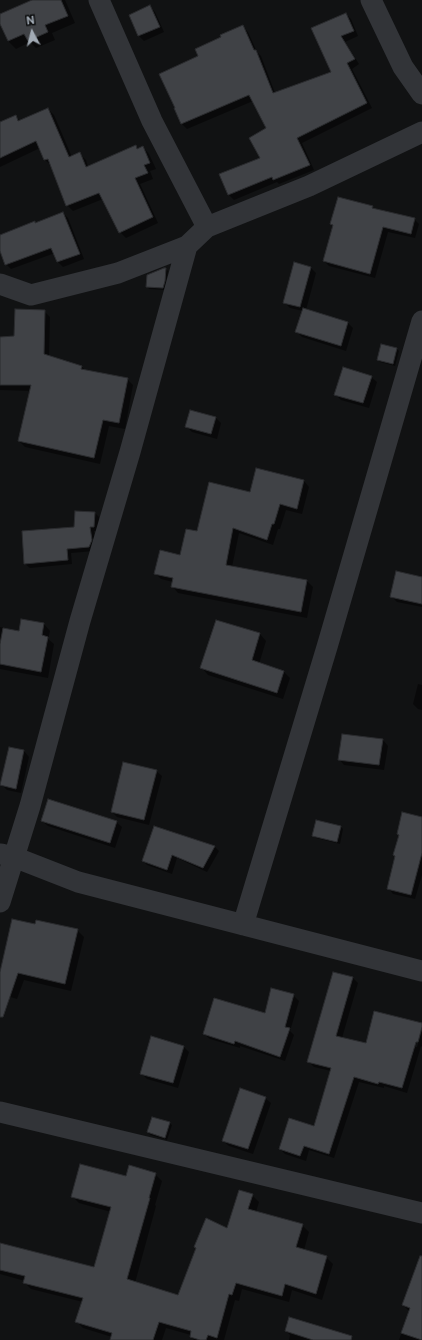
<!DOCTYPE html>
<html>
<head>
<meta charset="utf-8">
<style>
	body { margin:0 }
	#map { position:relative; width:422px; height:1340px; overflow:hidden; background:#111213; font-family:Commissioner,sans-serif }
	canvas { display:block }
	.north { position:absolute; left:12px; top:12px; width:40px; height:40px; -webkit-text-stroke:3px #0c0d0e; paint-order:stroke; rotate:353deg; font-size:11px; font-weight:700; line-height:16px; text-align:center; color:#a2abb5 }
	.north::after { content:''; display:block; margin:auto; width:14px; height:18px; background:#a2abb5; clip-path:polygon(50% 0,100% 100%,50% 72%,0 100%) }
</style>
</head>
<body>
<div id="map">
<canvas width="422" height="1340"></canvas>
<div class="north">N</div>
</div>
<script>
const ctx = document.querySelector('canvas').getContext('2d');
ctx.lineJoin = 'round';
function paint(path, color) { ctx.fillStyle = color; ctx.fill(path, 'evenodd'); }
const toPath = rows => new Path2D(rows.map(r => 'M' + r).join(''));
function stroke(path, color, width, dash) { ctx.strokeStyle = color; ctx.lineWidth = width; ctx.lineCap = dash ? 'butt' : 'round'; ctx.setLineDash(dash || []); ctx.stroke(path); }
paint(toPath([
	[34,0,65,0,75,23,52,33,55,40,36,48,30,42,16,49,8,41,0,22,0,15],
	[150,7,155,12,164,32,144,41,139,36,130,15],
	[346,14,351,19,358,36,345,42,359,64,352,69,372,108,302,143,314,170,279,184,277,182,234,200,229,195,220,175,262,158,267,129,253,101,187,129,182,124,175,109,200,56,243,27,248,32,257,52,261,56,275,93,332,72],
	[48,109,54,115,72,157,80,154,86,160,88,167,136,146,138,149,143,147,149,154,156,169,150,171,153,179,140,184,158,223,126,238,120,232,103,199,73,211,67,205,52,166,45,160,40,148,0,167,0,124,15,116,20,121],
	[372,207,374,210,414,219,419,224,415,238,388,232,375,278,329,266,324,261,334,226,332,224],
	[63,213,68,218,84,259,63,267,58,262,55,253,11,269,6,264,0,248,0,236],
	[295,264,311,268,316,273,306,310,348,323,353,328,346,351,302,337,297,332,303,311,290,308,285,303],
	[166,269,168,271,165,290,149,289,147,286],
	[44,311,50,317,49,357,82,367,86,371,127,379,133,385,125,429,109,426,100,464,25,447,19,441,31,391,0,390,0,338,15,337],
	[397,349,399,351,395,366,380,362,378,360],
	[371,377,377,382,369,408,341,400,335,394],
	[216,418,221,423,217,439,192,432,186,426],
	[304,481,309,487,302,514,286,510,280,529,278,529,273,545,239,533,232,567,307,581,313,587,307,618,178,593,173,587,173,582,161,579,156,574,181,556,197,532,250,493],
	[95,513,99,517,98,531,94,531,96,544,94,551,71,553,72,564,30,568,25,564],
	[422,578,422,607,397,602,392,597],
	[44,624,50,631,48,639,54,644,48,678,0,669,0,627,20,632],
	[260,634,266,641,259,664,284,672,290,678,283,699,208,675,202,668],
	[418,684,422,685,422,710,418,709,413,704],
	[383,740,388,746,384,770,344,765,339,759],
	[9,748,24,751,29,757,21,793,7,790,2,785],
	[156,771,162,776,149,825,117,817,112,812],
	[422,818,422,875,415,899,393,894,389,889,400,836],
	[42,821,116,822,122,827,115,848,48,826],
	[154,827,214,846,219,851,207,872,177,858,172,874,147,865,143,861],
	[341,827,343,829,340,844,316,838,313,835],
	[36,925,77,930,84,937,71,991,24,980,17,999,4,995,0,991,0,977],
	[334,973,353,978,358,983,342,1038,367,1045,422,1024,415,1047,417,1047,422,1031,422,1047,421,1046,407,1093,384,1086,384,1088,359,1082,334,1158,309,1150,306,1161,285,1154,280,1149,315,1127,331,1071,314,1067,308,1061],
	[293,995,299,1001,290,1031,294,1035,285,1061,240,1046,240,1048,210,1039,204,1034,266,1014],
	[183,1046,189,1052,178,1088,147,1079,142,1074],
	[265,1098,271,1103,253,1154,229,1146,223,1141],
	[169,1123,172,1125,167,1140,150,1135,148,1132],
	[155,1174,162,1181,155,1205,156,1206,135,1283,179,1296,252,1195,259,1202,256,1212,302,1225,309,1232,304,1250,326,1257,333,1264,322,1300,292,1290,289,1302,242,1289,239,1301,235,1300,224,1340,194,1340,191,1337,191,1335,166,1328,162,1340,111,1340,112,1337,83,1328,76,1321,83,1302,31,1289,24,1282,25,1281,0,1274,0,1244,95,1268,111,1212,79,1203,72,1196,126,1177],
	[422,1278,422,1340,399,1340,409,1311,403,1305],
	[286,1331,333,1340,289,1340,290,1335]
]), '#0007');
const building = toPath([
	[32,0,61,0,68,16,45,25,48,32,28,41,24,34,8,41,0,24,0,14,32,0],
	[150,5,160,27,138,36,129,15,150,5],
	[346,13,354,31,341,36,355,59,347,63,367,103,297,138,310,165,273,180,272,177,228,195,219,174,260,158,249,138,266,128,249,95,181,124,174,108,175,108,159,74,198,56,195,49,221,37,220,35,243,25,254,50,256,50,273,93,331,72,311,28,346,13],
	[48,108,69,157,80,152,86,167,136,145,137,149,143,146,150,163,144,165,148,173,135,178,153,217,119,233,99,193,66,206,48,159,44,160,36,141,0,158,0,122,16,115,18,121,48,108],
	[338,197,373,206,372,208,415,218,411,234,383,227,370,274,323,261,333,225,330,224,338,197],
	[63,212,80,254,57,262,51,248,5,265,0,251,0,235,35,221,35,223,63,212],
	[294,262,311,267,300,307,283,303,294,262],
	[164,268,166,268,165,281,163,288,146,287,147,275,164,268],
	[303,308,348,322,341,346,295,332,303,308],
	[15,309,45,310,44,354,82,366,81,369,128,378,119,423,103,420,94,458,18,441,31,385,0,385,0,337,14,336,15,309],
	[381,344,397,348,393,364,377,360,381,344],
	[343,367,372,376,363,403,334,395,343,367],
	[190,410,216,417,211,434,185,427,190,410],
	[256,468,304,480,297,509,280,504,274,524,272,524,267,540,233,528,226,565,307,580,301,612,171,587,173,578,154,574,160,550,180,555,186,529,197,531,209,482,250,492,256,468],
	[75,511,95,512,94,527,90,527,92,540,89,547,67,549,68,560,24,564,22,531,74,527,75,511],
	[396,571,422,577,422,604,390,597,396,571],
	[21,619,44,623,42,635,48,637,41,672,0,664,0,644,3,628,19,631,21,619],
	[216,620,260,633,252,660,284,671,277,693,200,668,216,620],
	[342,734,383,739,379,765,338,760,342,734],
	[9,747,24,750,16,789,0,785,9,747],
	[123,762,157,770,144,820,111,812,123,762],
	[48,799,117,821,110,843,41,821,48,799],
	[402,812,422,817,422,853,411,895,387,889,395,856,393,855,399,835,397,834,402,812],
	[316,820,341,826,337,842,312,836,316,820],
	[154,826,215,846,203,868,172,855,167,870,142,861,154,826],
	[12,919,35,924,36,920,78,929,65,984,18,973,3,1017,0,1017,0,972,12,919],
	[333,972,353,977,336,1036,366,1043,374,1011,422,1023,422,1027,418,1042,416,1042,402,1088,379,1082,378,1084,354,1077,329,1154,304,1146,300,1156,279,1149,289,1118,314,1126,331,1068,307,1062,333,972],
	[271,988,294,994,285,1027,290,1028,280,1057,235,1041,234,1044,203,1034,214,998,265,1013,271,988],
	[151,1036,184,1046,173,1083,140,1074,151,1036],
	[240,1088,266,1097,248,1149,222,1141,240,1088],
	[152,1117,170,1122,165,1138,147,1132,152,1117],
	[80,1164,126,1176,129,1165,156,1173,149,1198,150,1198,127,1279,178,1295,196,1248,194,1247,206,1218,227,1228,239,1190,253,1194,248,1209,303,1224,296,1247,327,1256,316,1294,285,1284,282,1296,236,1283,232,1295,229,1294,217,1338,208,1335,206,1340,200,1340,190,1337,191,1331,159,1322,153,1340,110,1340,112,1333,75,1322,83,1298,23,1283,25,1276,0,1270,0,1243,94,1267,111,1207,71,1197,80,1164],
	[420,1256,422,1256,422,1340,401,1333,410,1308,402,1305,420,1256],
	[289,1317,352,1336,351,1340,313,1340,285,1331,289,1317]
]);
paint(building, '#404246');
stroke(building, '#2b2c2f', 1);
stroke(toPath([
	[99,0,152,121,207,227],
	[371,0,403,67,422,94],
	[0,284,31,295,118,273,187,246],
	[1,854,14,857,78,882,422,971],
	[0,902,30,806,80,621,130,452,187,246,207,227,309,186,422,132],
	[243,925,327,647,422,321],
	[0,1112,422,1213]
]), '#323438', 21);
</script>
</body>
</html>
